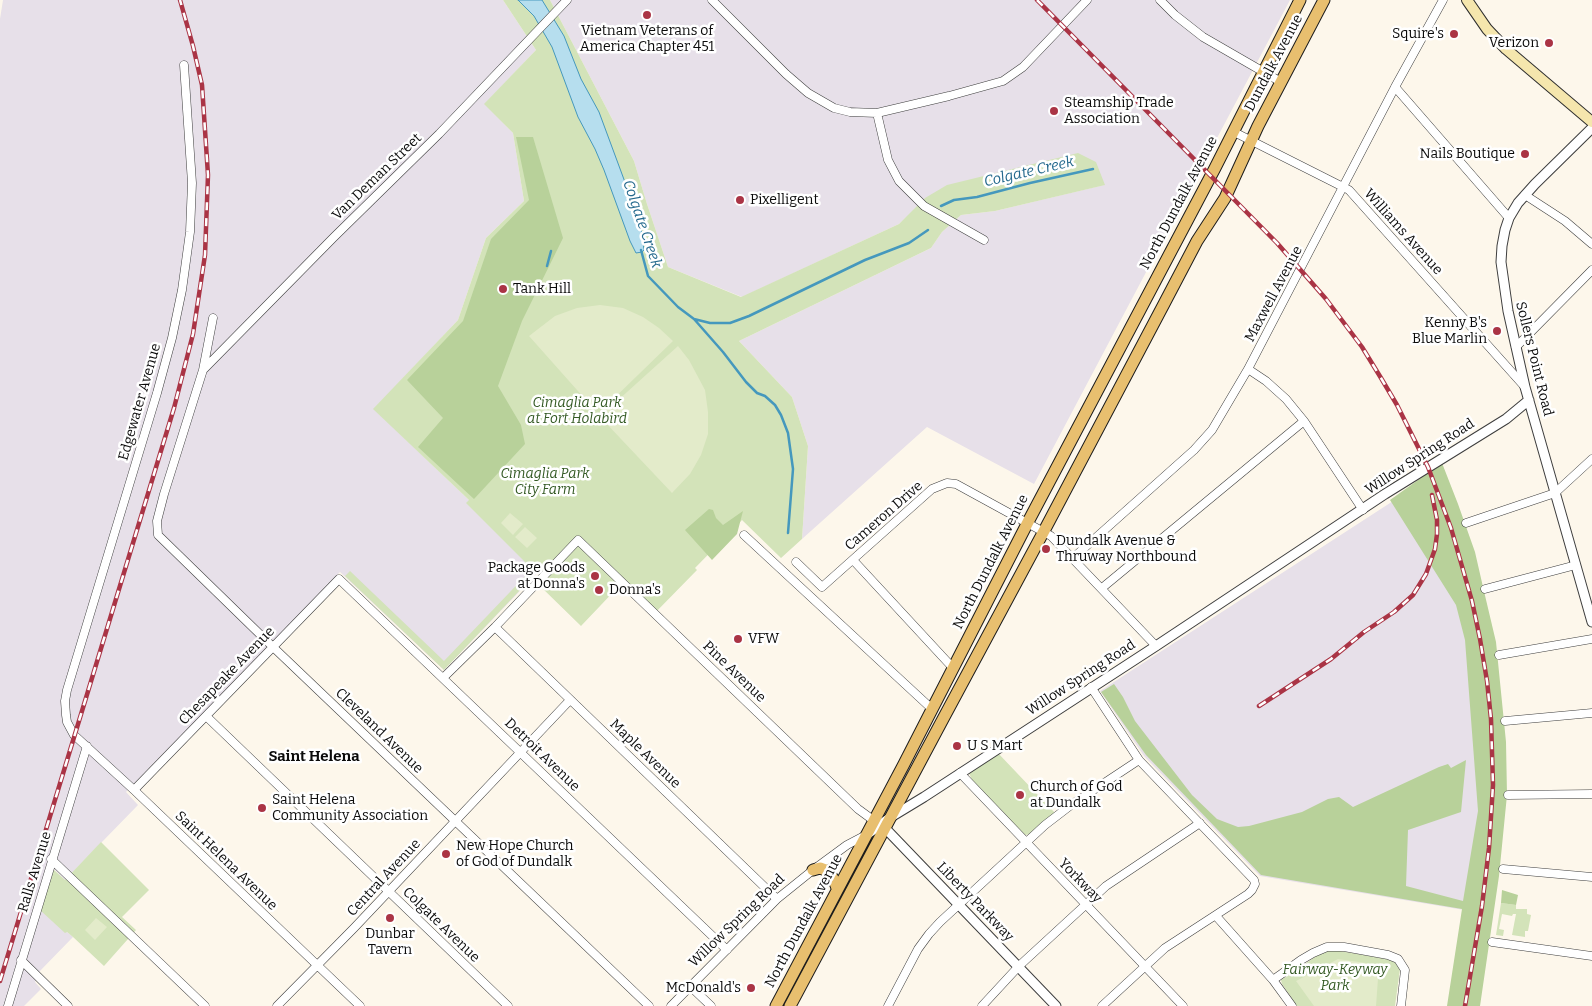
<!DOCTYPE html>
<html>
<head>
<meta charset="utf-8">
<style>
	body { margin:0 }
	canvas { display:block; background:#fdf7eb }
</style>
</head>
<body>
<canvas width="1592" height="1006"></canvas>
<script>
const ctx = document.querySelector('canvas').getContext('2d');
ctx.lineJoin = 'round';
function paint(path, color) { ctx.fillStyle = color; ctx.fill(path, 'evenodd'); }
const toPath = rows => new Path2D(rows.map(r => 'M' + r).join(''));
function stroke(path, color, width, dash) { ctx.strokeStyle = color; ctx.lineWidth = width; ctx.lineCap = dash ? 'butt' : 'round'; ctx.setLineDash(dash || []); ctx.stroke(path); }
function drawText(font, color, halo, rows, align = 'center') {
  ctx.font = font + ' Bitter,serif'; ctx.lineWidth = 5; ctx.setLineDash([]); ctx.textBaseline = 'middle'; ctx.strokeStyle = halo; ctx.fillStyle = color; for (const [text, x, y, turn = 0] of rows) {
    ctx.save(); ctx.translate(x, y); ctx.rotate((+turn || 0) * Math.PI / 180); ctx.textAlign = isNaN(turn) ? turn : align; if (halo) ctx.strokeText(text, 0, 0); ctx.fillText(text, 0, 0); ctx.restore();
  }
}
paint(toPath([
	[3,0,503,0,536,50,485,104,513,133,524,201,486,238,458,320,374,409,541,569,444,670,340,572,126,792,138,805,65,880,54,869,67,932,73,937,39,972,35,982,41,989,24,1006,0,1006,0,19],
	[550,0,1290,0,1034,484,927,427,802,539,808,446,792,397,739,341,931,248,942,232,961,215,995,211,1104,185,911,213,899,224,742,297,668,267,647,204,634,161],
	[1424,481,1460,595,1483,783,1470,911,1260,876,1144,756,1100,691]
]), '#e7e0e9');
paint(toPath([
	[503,0,550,0,634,161,647,204,668,267,741,297,899,224,925,198,947,185,1078,153,1096,162,1105,185,995,211,961,215,942,232,931,248,739,341,792,397,808,446,802,539,781,558,742,520,695,568,697,570,652,616,620,585,581,626,540,586,540,569,444,670,345,576,350,571,444,661,532,569,466,503,469,500,373,409,458,320,486,238,524,201,513,133,484,104,536,50],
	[997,752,1055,813,1031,834,1025,835,983,793,972,780,969,773,970,771],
	[101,842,149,890,122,917,136,930,104,966,73,937,67,932,65,933,40,910,53,869,65,880],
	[1501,903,1516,905,1516,909,1527,909,1527,914,1531,915,1528,931,1525,931,1525,937,1512,935,1516,914,1513,914,1512,916,1502,914,1499,929,1504,930,1503,936,1496,935],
	[1334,950,1393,960,1397,963,1400,969,1395,1006,1297,1006,1282,984,1281,980,1324,951]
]), '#d3e3b9');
paint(toPath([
	[516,137,533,137,563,238,522,321,498,386,521,425,525,444,474,499,418,447,443,418,407,380,463,321,491,239,529,200],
	[1442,463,1458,504,1475,552,1483,587,1496,642,1506,742,1507,795,1499,876,1480,1006,1447,1006,1462,909,1261,875,1146,755,1101,692,1114,684,1123,697,1135,721,1192,795,1217,819,1238,827,1249,826,1302,812,1328,799,1339,797,1353,807,1439,767,1448,764,1451,768,1466,760,1461,812,1408,830,1406,886,1463,901,1478,811,1465,640,1456,605,1390,500],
	[709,509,713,510,716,518,723,525,743,511,737,534,712,560,685,530],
	[1502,890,1518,895,1516,905,1501,903]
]), '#b8d19a');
paint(toPath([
	[600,305,623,308,643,317,659,328,673,341,604,408,593,408,529,336,555,316,577,308],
	[678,346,689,360,705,390,708,412,708,434,701,455,690,474,672,493,604,421,606,411],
	[510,513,523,524,513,535,501,523],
	[525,527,537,538,527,548,515,537],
	[96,918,107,927,95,940,85,930],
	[1338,959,1379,965,1376,1006,1314,1006,1296,981]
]), '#e3ebca');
const water = toPath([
	[518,0,542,0,564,36,581,79,599,112,629,193,641,228,644,250,642,252,636,253,630,241,604,170,595,149,578,117,552,47,534,16,518,0]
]);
paint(water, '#b6deee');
stroke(water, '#4598bd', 1);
stroke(toPath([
	[941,206,954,200,977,197,1030,183,1093,169],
	[641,250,648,276,678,307,694,319,710,323,730,323,749,316,865,260,909,243,928,230],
	[547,266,551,251],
	[694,319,723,352,746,382,757,393,765,396,775,405,781,415,788,433,793,469,788,533]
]), '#4598bd', 2.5);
const minor = toPath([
	[712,0,786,74,808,93,834,108,850,112,877,113,949,96,1003,81,1023,67,1087,0],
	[1160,0,1175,15,1203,37,1281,82],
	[184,65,192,183,190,232,182,290,172,338,157,393,67,690,65,701,66,715,67,722,74,735,134,790,360,1006],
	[1395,87,1509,218],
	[877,113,888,160,899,181,924,206,984,240],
	[1234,132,1349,190,1525,387],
	[1525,195,1565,221,1592,244],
	[213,318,203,370,164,494,157,521,158,535,273,647,649,1006],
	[1516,347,1592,270],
	[1248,369,1266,381,1286,399,1304,421,1363,510],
	[203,370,334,237,439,134,567,0],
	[1466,523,1555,493,1592,459],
	[744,535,932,709],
	[1073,558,1194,450,1212,430,1248,369,1395,87,1443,0],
	[853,560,953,668],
	[796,562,822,587,932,489,947,483,956,484,1051,536,1156,646],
	[1102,588,1304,421],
	[1485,589,1576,565],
	[495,627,777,899],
	[1499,655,1592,639],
	[443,678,495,627,578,540,858,809,873,820],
	[1091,687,1139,760,1254,880,1255,884,1252,890,1248,894,1165,948,1102,1006],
	[206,716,508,1006],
	[1505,721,1592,713],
	[960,773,1183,1006],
	[134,790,339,579,727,950],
	[1508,795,1592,794],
	[51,859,205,1006],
	[1503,869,1592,877],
	[1216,916,1273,980,1292,1006],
	[1492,942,1592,956],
	[21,960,68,1006],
	[1273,980,1301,960,1313,953,1327,947,1344,947,1388,955,1398,959,1405,970,1401,1006],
	[690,986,711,1006],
	[8,1006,87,746],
	[277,1006,354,928,570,700],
	[671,1006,777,899,813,870,847,845,866,835],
	[888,1006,918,949,929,934,940,922,1045,825,1071,805,1139,760],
	[982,1006,1019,966,1106,886,1200,823]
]);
const tertiary = toPath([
	[1592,128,1535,184,1518,203,1509,218,1505,230,1502,246,1501,262,1508,311,1525,387,1592,622],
	[880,825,885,828,1056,1006],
	[869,833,891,817,924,797,1156,646,1385,494,1506,419,1529,400]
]);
const secondary = toPath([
	[1467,0,1487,29,1506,49,1592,122]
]);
const primary = toPath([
	[813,870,820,868,828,871,834,880,837,888],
	[776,1006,904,764,1028,522,1215,168,1300,0],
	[790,1006,943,719,1044,531,1165,302,1197,241,1225,198,1258,126,1324,0]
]);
stroke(minor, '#3e3e3e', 9);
stroke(tertiary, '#3e3e3e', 11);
stroke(secondary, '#2d2d2d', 12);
stroke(primary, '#1c1c1c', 13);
stroke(minor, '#fff', 8);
stroke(tertiary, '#fff', 9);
stroke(secondary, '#f5e6ad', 10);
stroke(primary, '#e8bf6f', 11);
const rail = toPath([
	[1037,0,1277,243,1326,299,1362,347,1381,378,1397,405,1428,467,1451,528,1472,601,1480,639,1487,681,1491,719,1493,785,1489,848,1482,906,1465,1006],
	[1259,706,1331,659,1364,632,1394,612,1413,595,1426,574,1435,549,1437,534,1437,520,1432,495],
	[0,981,174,408,193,334,205,255,208,175,202,85,193,46,180,0]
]);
stroke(rail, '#aa3445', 4.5);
stroke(rail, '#fff', 2.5, [8]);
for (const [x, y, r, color] of [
	[647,15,5,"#aa3445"],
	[1454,34,5,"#aa3445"],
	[1549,43,5,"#aa3445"],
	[1054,111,5,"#aa3445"],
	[1525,154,5,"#aa3445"],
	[740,200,5,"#aa3445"],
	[503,289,5,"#aa3445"],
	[1497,331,5,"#aa3445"],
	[1046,549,5,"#aa3445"],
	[595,576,5,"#aa3445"],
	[599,590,5,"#aa3445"],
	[738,639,5,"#aa3445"],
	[957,746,5,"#aa3445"],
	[1020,795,5,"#aa3445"],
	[262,808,5,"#aa3445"],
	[446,854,5,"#aa3445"],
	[390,918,5,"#aa3445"],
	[751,988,5,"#aa3445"]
]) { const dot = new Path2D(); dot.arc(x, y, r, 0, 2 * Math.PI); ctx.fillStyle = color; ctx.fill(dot); stroke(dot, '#fff', 2); }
drawText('14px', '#0b0b0b', '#fff', [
	["Vietnam Veterans of",647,31,"center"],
	["America Chapter 451",647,47,"center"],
	["Squire's",1444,34,"right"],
	["Verizon",1539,43,"right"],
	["Steamship Trade",1064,103],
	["Association",1064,119],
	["Nails Boutique",1515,154,"right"],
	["Pixelligent",750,200],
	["Tank Hill",513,289],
	["Kenny B's",1487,323,"right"],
	["Blue Marlin",1487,339,"right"],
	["Dundalk Avenue &",1056,541],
	["Thruway Northbound",1056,557],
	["Package Goods",585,568,"right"],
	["at Donna's",585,584,"right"],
	["Donna's",609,590],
	["VFW",748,639],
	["U S Mart",967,746],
	["Church of God",1030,787],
	["at Dundalk",1030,803],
	["Saint Helena",272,800],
	["Community Association",272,816],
	["New Hope Church",456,846],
	["of God of Dundalk",456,862],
	["Dunbar",390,934,"center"],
	["Tavern",390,950,"center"],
	["McDonald's",741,988,"right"]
], 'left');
drawText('14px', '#0b0b0b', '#fff', [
	["Dundalk Avenue",1274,63,-62],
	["Van Deman Street",377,177,-44],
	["North Dundalk Avenue",1179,203,-62],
	["Williams Avenue",1403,232,48],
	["Maxwell Avenue",1274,294,-62],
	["Sollers Point Road",1534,359,76],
	["Edgewater Avenue",140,402,-74],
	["Willow Spring Road",1420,457,-33],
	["Cameron Drive",884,516,-41],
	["North Dundalk Avenue",991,562,-63],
	["Pine Avenue",734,672,44],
	["Chesapeake Avenue",227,676,-46],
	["Willow Spring Road",1081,678,-33],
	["Cleveland Avenue",379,731,44],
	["Maple Avenue",645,754,44],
	["Detroit Avenue",542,755,44],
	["Saint Helena Avenue",226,861,44],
	["Ralls Avenue",35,872,-73],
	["Central Avenue",384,878,-47],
	["Yorkway",1080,881,46],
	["Liberty Parkway",975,902,46],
	["Willow Spring Road",737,921,-44],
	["North Dundalk Avenue",804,921,-62],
	["Colgate Avenue",441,925,44]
]);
drawText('italic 14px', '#345a24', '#fff', [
	["Cimaglia Park",577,403],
	["at Fort Holabird",577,419],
	["Cimaglia Park",545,474],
	["City Farm",545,490],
	["Fairway-Keyway",1335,970],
	["Park",1335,986]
]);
drawText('italic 15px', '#24698d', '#fff', [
	["Colgate Creek",1029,172,-13],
	["Colgate Creek",642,224,71]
]);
drawText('bold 15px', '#0b0b0b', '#fff', [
	["Saint Helena",314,757]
]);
</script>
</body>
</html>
